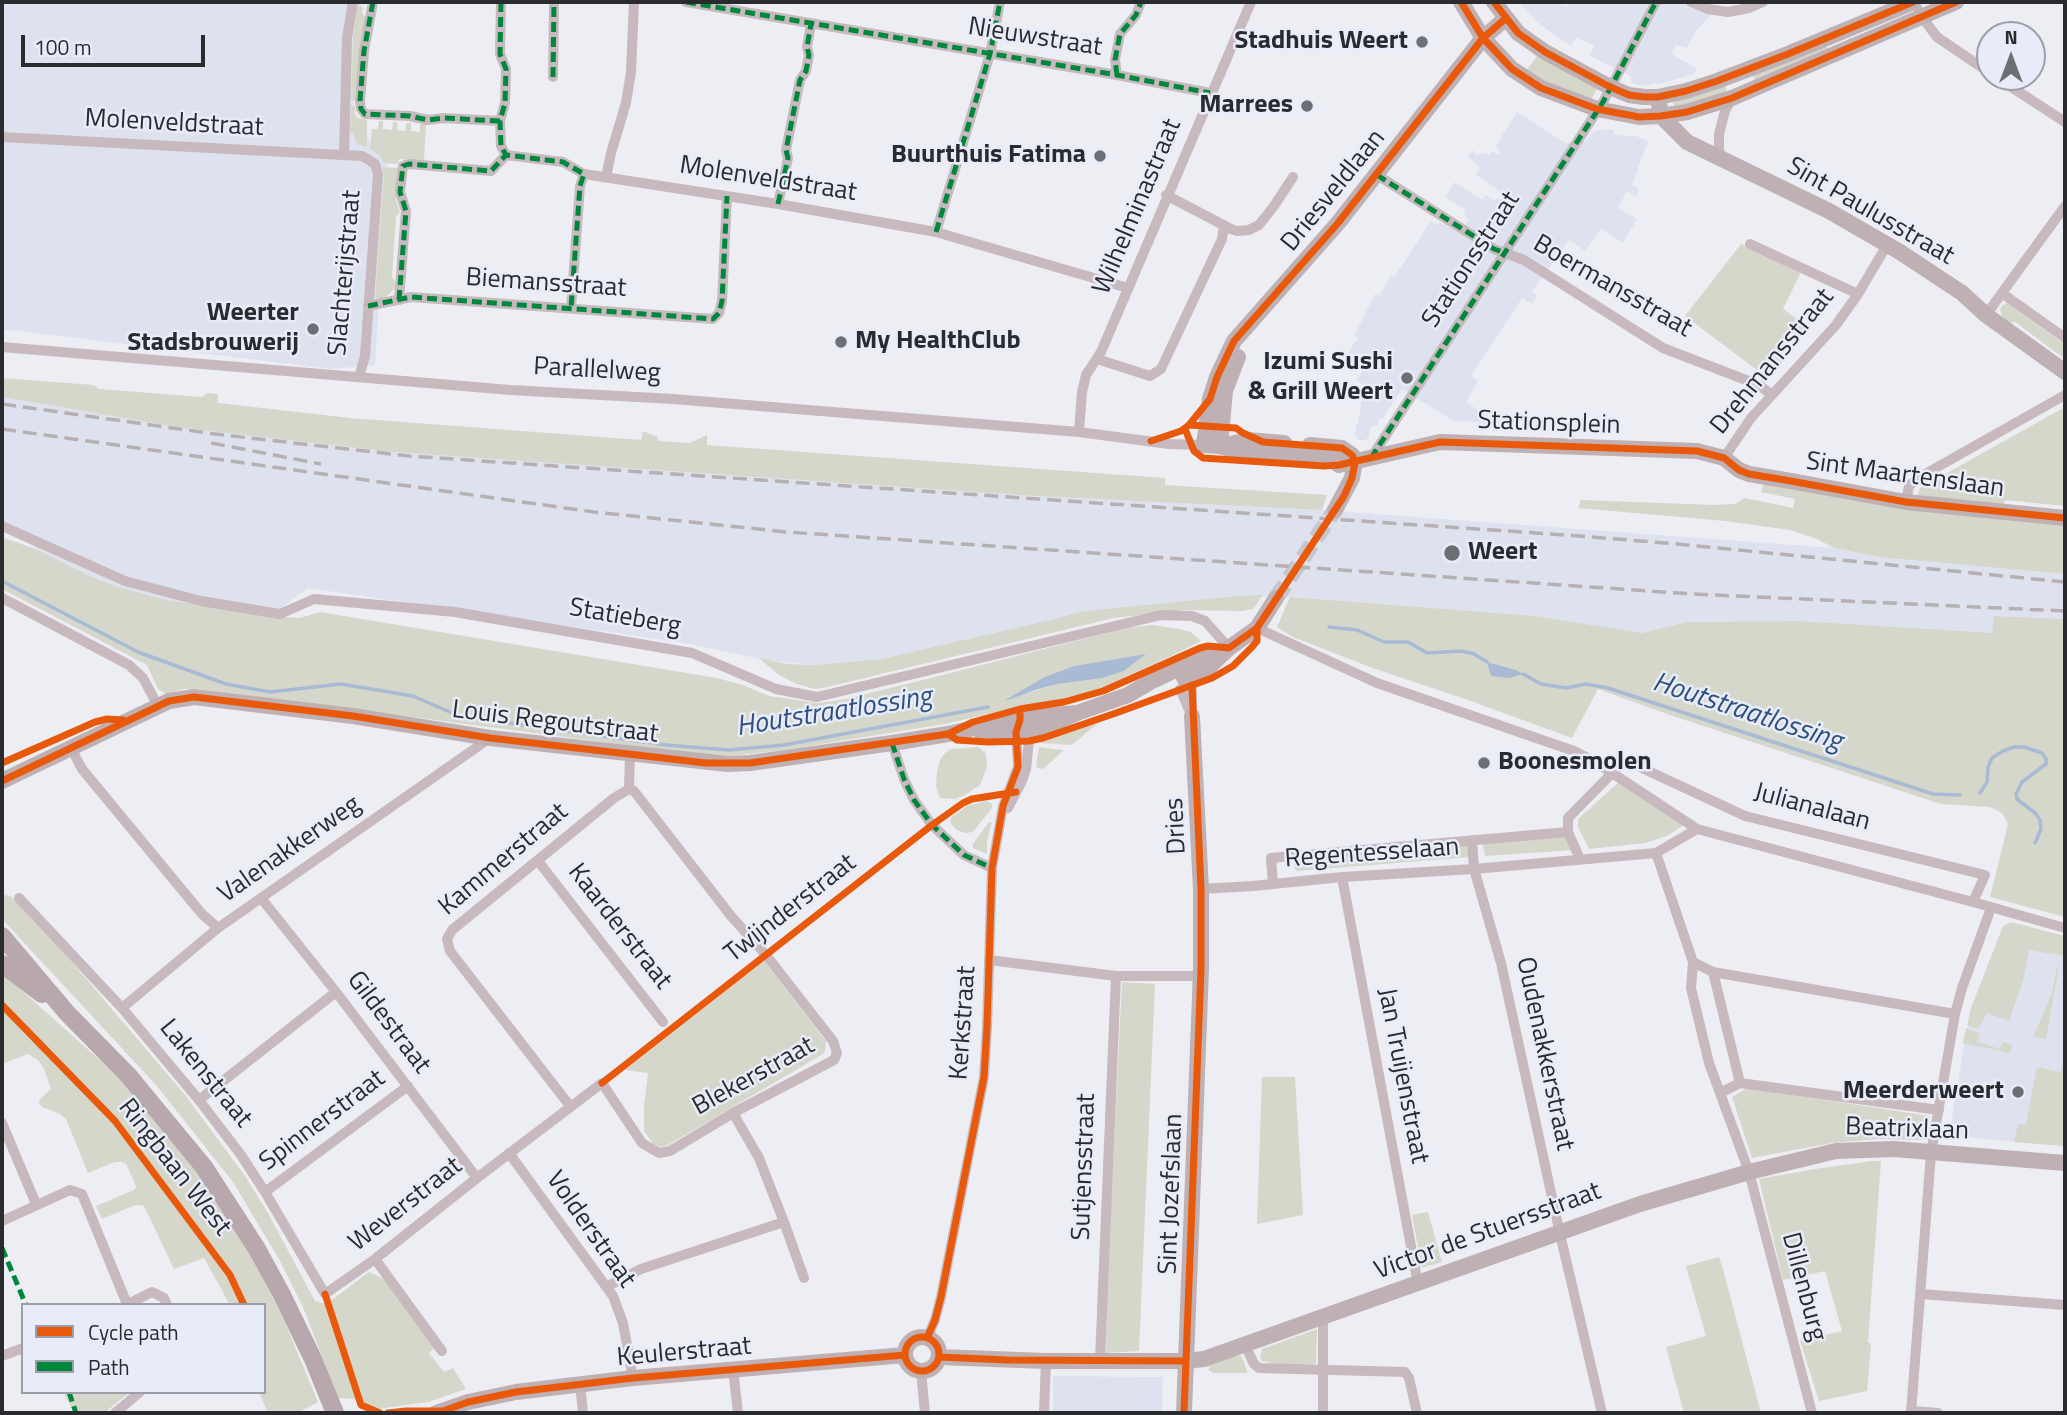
<!DOCTYPE html>
<html>
<head>
<meta charset="utf-8">
<style>
	body { margin:0 }
	#map { position:relative; width:2067px; height:1415px; overflow:hidden; background:#eceef4; font-family:"Titillium Web",sans-serif }
	canvas { display:block }
	.frame { position:absolute; inset:0; border:4px solid #292b2f; pointer-events:none }
	.legend { position:absolute; left:21px; top:1303px; width:245px; height:91px; box-sizing:border-box; background:#e8ecf8; border:2px solid #9c9fa8; margin:0; padding:9px 12px; list-style:none; font-size:21px; color:#292b2f }
	.legend li { display:flex; align-items:center; gap:14px; height:35px }
	.legend b { width:35px; border:2px solid #9c9fa8 }
	.north { position:absolute; left:1976px; top:21px; width:70px; height:70px; box-sizing:border-box; background:#e8ecf8; border:2px solid #9c9fa8; border-radius:50%; rotate:0deg; font-size:19px; font-weight:700; line-height:28px; text-align:center; color:#292b2f }
	.north::after { content:''; display:block; margin:auto; width:24px; height:32px; background:#6d6f74; clip-path:polygon(50% 0,100% 100%,50% 72%,0 100%) }
	.scale { position:absolute; left:21px; top:35px; width:184px; height:32px; box-sizing:border-box; border:4px solid #292b2f; border-top:0; padding-left:9px; font-size:21px; line-height:24px; white-space:nowrap; color:#292b2f; -webkit-text-stroke:5px #e8ecf8; paint-order:stroke }
</style>
</head>
<body>
<div id="map">
<canvas width="2067" height="1415"></canvas>
<div class="frame"></div>
<ul class="legend">
<li><b style="height:9px;background:#e8590c"></b>Cycle path</li>
<li><b style="height:9px;background:#00873e"></b>Path</li>
</ul>
<div class="north">N</div>
<div class="scale">100 m</div>
</div>
<script>
const ctx = document.querySelector('canvas').getContext('2d');
ctx.lineJoin = 'round';
function paint(path, color) { ctx.fillStyle = color; ctx.fill(path, 'evenodd'); }
const toPath = rows => new Path2D(rows.map(r => 'M' + r).join(''));
function stroke(path, color, width, dash) { ctx.strokeStyle = color; ctx.lineWidth = width; ctx.lineCap = dash ? 'butt' : 'round'; ctx.setLineDash(dash || []); ctx.stroke(path); }
function drawText(font, color, halo, rows, align = 'center') {
  ctx.font = font + ' "Titillium Web",sans-serif'; ctx.lineWidth = 5; ctx.setLineDash([]); ctx.textBaseline = 'middle'; ctx.strokeStyle = halo; ctx.fillStyle = color; for (const [text, x, y, turn = 0] of rows) {
    ctx.save(); ctx.translate(x, y); ctx.rotate((+turn || 0) * Math.PI / 180); ctx.textAlign = isNaN(turn) ? turn : align; if (halo) ctx.strokeText(text, 0, 0); ctx.fillText(text, 0, 0); ctx.restore();
  }
}
paint(toPath([
	[2,2,362,2,357,33,353,123,388,157,375,365,332,369,2,329],
	[1519,2,1556,2,1566,7,1571,2,1687,2,1686,4,1693,8,1712,14,1695,32,1687,48,1676,45,1672,54,1697,69,1694,74,1663,83,1650,84,1649,86,1637,85,1631,82,1631,76,1590,56,1594,46,1576,37,1571,46,1549,31,1537,22],
	[1517,112,1565,143,1586,141,1591,134,1598,130,1614,130,1614,135,1636,136,1648,141,1632,185,1639,189,1636,197,1627,191,1618,208,1637,219,1623,243,1601,228,1585,251,1569,240,1532,292,1537,296,1532,304,1522,298,1471,376,1478,381,1466,402,1498,423,1490,423,1488,425,1483,425,1481,422,1454,421,1402,389,1383,418,1378,420,1378,425,1370,427,1369,438,1367,438,1366,440,1357,440,1357,437,1355,437,1356,424,1358,423,1364,385,1357,380,1366,366,1347,354,1358,338,1354,336,1375,294,1380,296,1391,275,1395,276,1431,221,1436,225,1439,222,1461,234,1469,219,1463,215,1466,210,1445,197,1455,182,1483,200,1486,195,1495,201,1497,198,1500,200,1504,194,1476,175,1480,166,1467,157,1473,150,1477,156,1481,153,1489,155,1492,152,1499,154,1500,150,1495,147],
	[2,397,176,427,393,452,1034,496,1322,510,1834,548,1878,557,2065,574,2065,619,1994,616,1993,634,1800,621,1687,622,1642,633,1536,616,1290,597,1237,596,1084,611,1046,621,881,659,814,665,765,660,690,644,308,588,277,611,211,608,162,599,112,585,86,574,38,550,2,523],
	[2006,925,2065,940,2065,1146,1949,1136,1967,1029,1972,1010],
	[1053,1376,1163,1377,1162,1413,1053,1413]
]), '#dee2ef');
paint(toPath([
	[357,6,363,7,362,13,366,18,356,101,351,100,353,40],
	[1825,43,1829,52,1756,83,1752,74],
	[1540,52,1598,87,1590,102,1545,82,1526,71],
	[1725,85,1728,94,1676,111,1672,101],
	[351,106,355,106,355,114,358,118,367,120,367,147,357,144,353,133,350,133],
	[379,121,383,121,383,129,392,130,393,122,397,122,397,130,406,131,406,123,411,123,411,131,420,132,420,124,426,124,424,161,399,159,398,164,384,163,379,155,370,149,372,129,378,129],
	[386,167,398,168,396,201,400,212,396,216,392,277,395,281,395,288,386,297,381,299,375,298,384,176,382,168],
	[1741,244,1802,270,1783,309,1809,328,1769,379,1685,316],
	[2007,303,2065,345,2065,359,2015,322,2009,323,2003,318,2000,310,2002,306],
	[2,378,94,385,99,389,202,397,208,393,218,394,218,403,350,418,641,440,643,431,658,437,658,441,690,443,707,435,707,445,1165,478,1165,485,1327,495,1322,510,1034,496,393,452,176,427,2,397],
	[2065,407,2065,506,2005,500,2004,505,1917,496,1920,488],
	[1764,483,2065,526,2065,574,1878,557,1834,548,1817,539,1790,530,1725,521,1578,508,1581,500,1715,505,1735,504,1745,498,1793,508,1795,499,1761,492],
	[2,537,38,550,86,574,112,585,162,599,268,616,300,618,320,612,717,678,743,685,769,696,818,703,841,700,931,678,1126,628,1153,625,1180,629,1191,632,1201,641,1171,656,1096,690,1060,700,1027,705,945,724,784,750,729,756,665,750,197,689,183,689,166,694,158,689,147,665,2,589],
	[1144,655,1124,671,1103,678,1058,684,1006,699,1074,666],
	[1263,595,1253,609,1241,611,1183,610,1114,618,823,688,814,689,797,684,779,675,759,658,788,664,814,665,881,659,1046,621,1084,611,1237,596],
	[1290,597,1536,616,1642,633,1687,622,1800,621,1992,633,1994,616,2065,619,2065,917,1990,897,2008,824,2002,813,1990,807,1941,804,1667,714,1598,689,1572,738,1465,699,1370,667,1293,637,1277,627],
	[1098,723,1072,745,1041,743,1041,741],
	[978,747,986,753,987,767,980,785,965,795,955,799,940,798,936,786,937,772,940,760,945,753,951,749],
	[1039,747,1052,749,1064,750,1043,769,1036,767],
	[1620,781,1684,825,1667,836,1645,843,1589,849,1578,827,1578,819],
	[987,801,992,804,992,808,973,832,965,833,957,830,952,825,950,821,952,817,967,806],
	[992,822,987,841,987,854,973,848,973,844,988,823],
	[1567,836,1575,850,1485,856,1482,840],
	[1468,842,1471,857,1296,871,1292,859],
	[2,894,12,897,71,961,185,1095,245,1176,268,1213,315,1301,323,1303,333,1299,369,1272,386,1280,435,1347,429,1353,444,1372,453,1368,466,1389,428,1402,377,1409,357,1399,338,1398,303,1307,279,1259,233,1182,156,1085,2,919],
	[2011,922,2065,936,2065,956,2029,950,2023,981,2009,1021,1987,1013,1978,1029,1967,1025,1971,1008,2003,926],
	[764,961,826,1041,825,1051,823,1054,668,1145,662,1147,654,1145,644,1131,644,1106,648,1073,625,1070],
	[2057,967,2059,967,2046,1039,2033,1037,2052,993],
	[2,973,120,1078,195,1167,256,1263,286,1325,318,1402,297,1413,268,1413,259,1392,264,1392,264,1305,230,1305,204,1258,174,1269,144,1206,135,1205,102,1219,96,1206,134,1190,136,1187,133,1179,126,1164,122,1162,115,1162,88,1173,66,1119,60,1114,42,1107,39,1103,40,1099,51,1089,44,1069,38,1060,28,1054,2,1064],
	[1122,982,1155,984,1139,1351,1106,1353,1107,1283],
	[1966,1028,1980,1033,1977,1042,2000,1049,2003,1042,2012,1045,2011,1053,1963,1043],
	[2064,1054,2065,1146,2014,1142,2018,1124,2026,1124,2037,1067,2061,1072],
	[1262,1077,1295,1077,1303,1215,1257,1224],
	[1747,1088,1930,1116,1926,1140,1878,1139,1832,1143,1752,1158,1732,1097],
	[1872,1161,1881,1161,1868,1342,1871,1344,1867,1391,1819,1401,1800,1341,1842,1331,1825,1271,1783,1280,1759,1179,1815,1169],
	[1428,1212,1442,1262,1422,1268,1412,1215],
	[1719,1257,1724,1273,1761,1413,1684,1413,1666,1347,1706,1336,1686,1266],
	[1317,1329,1316,1364,1278,1364,1262,1361,1260,1357,1262,1349],
	[1237,1355,1242,1357,1248,1373,1213,1373,1209,1370,1209,1365],
	[63,1392,130,1392,104,1413,74,1413]
]), '#d5d7cb');
paint(toPath([
	[1146,654,1124,671,1103,678,1058,684,1038,689,1008,700,1005,700,1045,677,1074,666],
	[1487,662,1516,670,1523,674,1509,678,1491,676]
]), '#a9bad4');
stroke(toPath([
	[2,581,138,652,226,684,270,692,341,684,413,696,459,716,666,745,729,750,784,745,988,707],
	[1329,627,1357,630,1384,642,1408,642,1427,653,1462,651,1474,654,1487,662],
	[1523,674,1541,684,1566,688,1586,684,1608,688,1933,794,1960,795],
	[1980,793,1987,782,1988,767,1992,758,2003,751,2014,747,2024,747,2042,753,2046,759,2046,764,2022,782,2016,794,2017,799,2035,813,2040,820,2041,829,2035,843]
]), '#a9bad4', 3.5);
stroke(toPath([
	[1276,598,1335,510]
]), '#c5c7cd', 16, [16, 8]);
stroke(toPath([
	[373,2,364,51,360,101,361,109,365,114,410,116,428,120,444,118,500,121],
	[501,2,500,54,506,69,505,103,500,121,501,146,506,155],
	[686,2,1117,75,1210,93],
	[1691,2,1708,9,1728,12,1749,8,1763,2],
	[1914,2,1922,17,1937,37,1990,73],
	[1117,75,1115,60,1120,34,1136,15,1141,2],
	[553,77,554,2],
	[1996,77,2065,122],
	[2,137,362,156,369,160,375,164,378,174,365,356,359,377],
	[344,155,347,38,353,2],
	[1723,161,1719,150,1719,134,1725,111,1732,98],
	[1377,175,1494,249,1524,260,1663,348,1759,385,1772,395],
	[606,177,611,153,626,103,631,72,634,2],
	[1166,195,1231,229,1237,231,1249,230,1259,225,1274,206,1293,177],
	[778,204,788,158,786,150,800,80,806,71,809,55,807,47,811,24],
	[936,232,990,54,1000,2],
	[1750,244,1858,294],
	[2003,294,2065,338],
	[399,300,406,211,400,192,403,166,409,164,491,171,506,155,563,162,584,174,778,204,936,232,1128,288],
	[368,306,411,297,713,319,719,313,722,301,727,196],
	[571,308,580,186,584,174],
	[1986,315,2065,206],
	[2,347,510,390,673,399,1079,432,1169,444,1204,445],
	[1097,359,1150,376,1161,369,1222,239,1224,226],
	[1079,432,1082,392,1086,375,1101,352,1251,2],
	[1371,458,1603,102,1656,2],
	[1724,458,1751,418,1836,325,1858,294,1887,245],
	[1906,502,1909,486,1918,478,2065,395],
	[2,526,125,581,201,601,280,614,314,599,455,612,692,653,776,689,817,697,1161,615,1192,616,1205,621,1229,648],
	[2,598,129,665,143,678,158,706],
	[1257,628,1377,683,1574,751,1597,763,1697,829,1973,902,2065,928],
	[1192,685,1192,716],
	[1180,689,1191,714],
	[892,743,904,779,914,800,932,825,964,855,992,868],
	[71,748,82,769,202,914,218,928],
	[1008,808,1022,781,1026,769,1029,741,1028,731,1026,728],
	[1568,832,1580,859],
	[1472,840,1474,869,1501,963,1560,1234,1602,1413],
	[1656,853,1693,962,1691,988,1709,1063,1749,1172,1812,1413],
	[538,861,663,1022],
	[1342,877,1418,1284],
	[1273,884,1271,858,1568,832,1568,818,1622,763,1627,761,1745,816,1985,875,1973,902],
	[1201,889,1253,886,1342,877,1474,869,1656,853,1697,829],
	[19,898,122,1008,199,1100,241,1155,265,1192,325,1294,375,1259,477,1178,602,1083,642,1143,659,1153,670,1151,733,1113,834,1060,837,1053,833,1041,766,955,731,916,634,791,629,789],
	[261,898,336,992,477,1178],
	[989,960,1116,976,1201,976],
	[1693,962,1713,972,1955,1014],
	[1713,972,1740,1083,1720,1093],
	[122,1008,218,928,490,738],
	[1740,1083,1939,1110],
	[199,1100,336,992],
	[570,1106,450,951,447,939,452,930,614,798,629,789,630,754],
	[733,1113,759,1158,784,1222,804,1278],
	[2,1123,36,1204],
	[509,1153,613,1296,623,1323,633,1378],
	[265,1192,408,1086],
	[2,1221,70,1190,82,1194,127,1304],
	[375,1259,442,1351],
	[606,1287,641,1269,784,1222],
	[1921,1294,2065,1305],
	[126,1305,152,1292,164,1298,167,1305],
	[1323,1317,1323,1413],
	[927,1338,935,1320,941,1297,984,1077,987,1027,992,868,1003,806,1018,767,1016,732,1018,725],
	[1245,1345,1254,1364,1259,1368,1405,1372,1409,1378,1417,1413],
	[2,1356,23,1348],
	[1100,1360,1116,976],
	[733,1369,738,1413],
	[921,1371,925,1413],
	[580,1384,583,1413],
	[1912,1411,1938,1413],
	[115,1413,140,1392],
	[1044,1413,1046,1361],
	[1911,1413,1931,1153,1955,1014,1962,988,1991,908]
]), '#c7b9bd', 10);
stroke(toPath([
	[1461,2,1483,38,1512,69,1541,88,1597,109,1639,117,1661,116,1687,112,1732,98,1956,2],
	[1494,2,1518,33,1545,52,1610,87,1629,95,1644,97,1658,97,1686,91,1717,81,1788,54,1913,2],
	[1658,97,1661,116,1687,142,1829,211,1900,252,1962,293,1986,315,2065,372],
	[1226,445,1248,440,1284,443],
	[1310,445,1342,448,1352,455,1355,462],
	[1220,446,1225,391,1238,357],
	[1339,465,1440,442,1697,451,1724,458,1739,470,1749,474,1785,480,1906,502,2065,518],
	[1339,465,1329,458,1323,456,1241,452,1220,446,1204,445,1210,399,1217,377,1234,341,1338,223,1483,38,1505,19],
	[1335,510,1352,478,1355,462],
	[1184,678,1208,668,1229,648,1257,628,1276,598],
	[982,734,1028,731,1043,728,1077,713,1128,695,1150,682,1203,657,1229,648],
	[2,781,169,701,194,697,353,716,490,738,728,764,750,763,892,743,948,734,983,726,1043,716,1077,713],
	'905 1354a17 17 0 1 1 34 0a17 17 0 1 1-34 0Z',
	[939,1357,1046,1361,1186,1361,1204,1359,1640,1204,1749,1172,1836,1151,1894,1149,2065,1163],
	[436,1413,468,1402,516,1392,633,1378,905,1355],
	[1184,1413,1201,969,1201,889,1192,716]
]), '#beb0b3', 16);
stroke(toPath([
	[2,936,67,1013,128,1075,204,1167,257,1249,281,1293,313,1359,335,1413],
	[2,964,42,994]
]), '#b8a7ac', 18);
stroke(toPath([
	[2,404,215,434,409,456,1580,536,1677,544,2065,582],
	[2,429,594,512,787,532,1693,594,2065,611],
	[211,443,321,464]
]), '#b6b0b3', 3.5, [14, 7]);
stroke(toPath([
	[373,2,364,51,360,101,361,109,365,114,410,116,428,120,444,118,500,121],
	[501,2,500,54,506,69,505,103,500,121,501,146,506,155],
	[686,2,1117,75,1210,93],
	[1117,75,1115,60,1120,34,1136,15,1141,2],
	[553,77,554,2],
	[1377,175,1494,249,1506,253],
	[778,204,788,158,786,150,800,80,806,71,809,55,807,47,811,24],
	[936,232,990,54,1000,2],
	[399,300,406,211,400,192,403,166,409,164,491,171,506,155,563,162,584,174,580,186,571,308],
	[368,306,411,297,713,319,719,313,722,301,727,196],
	[1371,458,1603,102,1656,2],
	[892,743,904,779,914,800,932,825,964,855,992,868],
	[2,1248,26,1305],
	[69,1392,76,1413]
]), '#00873e', 5, [10, 5]);
stroke(toPath([
	[1461,2,1483,38,1512,69,1541,88,1597,109,1639,117,1661,116,1687,112,1732,98,1956,2],
	[1494,2,1518,33,1545,52,1610,87,1629,95,1644,97,1658,97,1686,91,1717,81,1788,54,1913,2],
	[1189,425,1236,428,1243,433,1263,442,1342,448,1352,455,1355,462],
	[1185,429,1194,451,1203,458,1324,466,1339,465,1440,442,1697,451,1724,458,1739,470,1749,474,1785,480,1906,502,2065,518],
	[1151,441,1181,431,1189,425,1210,399,1217,377,1234,341,1338,223,1483,38,1505,19],
	[948,734,957,740,988,742,1029,741,1043,738,1116,713,1212,678,1233,666,1252,647,1257,641,1257,628],
	[2,763,95,722,107,719,123,720],
	[2,781,169,701,194,697,353,716,490,738,706,763,750,763,948,734,973,722,1020,709,1064,702,1103,691,1200,648,1208,646,1229,648,1257,628,1344,496,1352,478,1355,462],
	[2,1005,115,1121,230,1275,244,1305],
	[602,1083,932,825,963,803,972,799,1016,792],
	[325,1294,361,1405,380,1413],
	'905 1354a17 17 0 1 1 34 0a17 17 0 1 1-34 0Z',
	[927,1338,935,1320,941,1297,984,1077,987,1027,992,868,1003,806,1018,767,1016,732,1020,720,1020,709],
	[939,1357,1007,1360,1186,1361],
	[388,1413,406,1411,443,1411,468,1402,516,1392,633,1378,905,1355],
	[1184,1413,1201,969,1201,889,1192,685]
]), '#e8590c', 7);
for (const [x, y, r, color] of [
	[1422,42,7,"#6d6f74"],
	[1307,106,7,"#6d6f74"],
	[1100,156,7,"#6d6f74"],
	[313,329,7,"#6d6f74"],
	[841,342,7,"#6d6f74"],
	[1407,378,7,"#6d6f74"],
	[1452,553,9,"#6d6f74"],
	[1484,763,7,"#6d6f74"],
	[2018,1092,7,"#6d6f74"]
]) { const dot = new Path2D(); dot.arc(x, y, r, 0, 2 * Math.PI); ctx.fillStyle = color; ctx.fill(dot); stroke(dot, '#e8ecf8', 2.5); }
drawText('26px', '#292b2f', '#e8ecf8', [
	["Nieuwstraat",1035,38,9],
	["Molenveldstraat",174,124,3],
	["Molenveldstraat",768,180,9],
	["Driesveldlaan",1334,191,-51],
	["Wilhelminastraat",1138,207,-67],
	["Sint Paulusstraat",1870,212,30],
	["Stationsstraat",1472,260,-57],
	["Slachterijstraat",346,273,-85],
	["Biemansstraat",546,284,4],
	["Boermansstraat",1612,287,30],
	["Drehmansstraat",1773,362,-51],
	["Parallelweg",597,371,3],
	["Stationsplein",1549,424,2],
	["Sint Maartenslaan",1905,476,8],
	["Statieberg",625,618,10],
	["Louis Regoutstraat",555,723,7],
	["Julianalaan",1812,808,15],
	["Dries",1177,826,-93],
	["Valenakkerweg",290,850,-35],
	["Regentesselaan",1372,854,-4],
	["Kammerstraat",504,860,-40],
	["Twijnderstraat",791,909,-38],
	["Kaarderstraat",619,927,52],
	["Gildestraat",388,1023,53],
	["Kerkstraat",964,1023,-86],
	["Oudenakkerstraat",1544,1054,78],
	["Lakenstraat",205,1074,51],
	["Jan Truijenstraat",1402,1076,79],
	["Blekerstraat",754,1077,-29],
	["Spinnerstraat",323,1121,-37],
	["Beatrixlaan",1907,1130,2],
	["Sutjensstraat",1085,1167,-88],
	["Ringbaan West",174,1168,52],
	["Sint Jozefslaan",1172,1194,-88],
	["Weverstraat",406,1205,-38],
	["Volderstraat",590,1230,55],
	["Victor de Stuersstraat",1488,1232,-20],
	["Dillenburg",1803,1287,75],
	["Keulerstraat",684,1353,-5]
]);
drawText('bold 26px', '#292b2f', '#e8ecf8', [
	["Stadhuis Weert",1408,42],
	["Marrees",1293,106],
	["Buurthuis Fatima",1086,156],
	["Weerter",299,314],
	["Stadsbrouwerij",299,344],
	["My HealthClub",855,342,"left"],
	["Izumi Sushi",1393,363],
	["& Grill Weert",1393,393],
	["Weert",1468,553,"left"],
	["Boonesmolen",1498,763,"left"],
	["Meerderweert",2004,1092]
], 'right');
drawText('italic 28px', '#30507f', '#e8ecf8', [
	["Houtstraatlossing",834,713,-9],
	["Houtstraatlossing",1747,713,18]
]);
</script>
</body>
</html>
